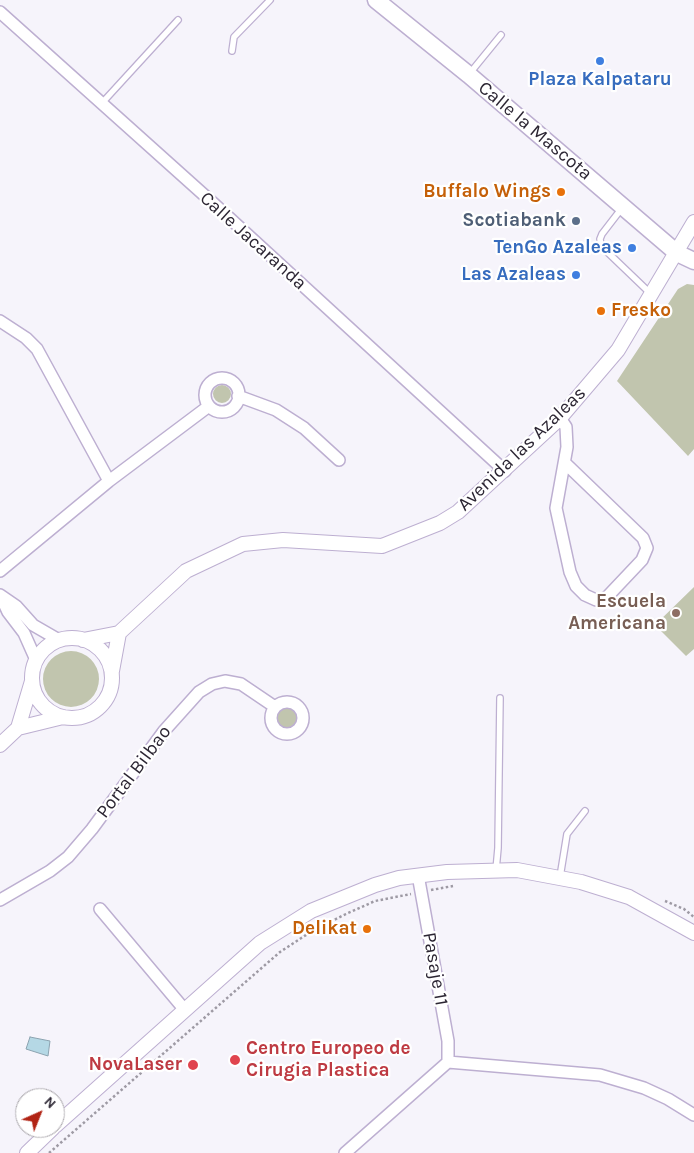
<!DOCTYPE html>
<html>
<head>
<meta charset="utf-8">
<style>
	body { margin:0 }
	#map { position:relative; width:694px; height:1153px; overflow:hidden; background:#f6f4fb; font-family:Karla,sans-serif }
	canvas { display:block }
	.north { position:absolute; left:15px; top:1088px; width:50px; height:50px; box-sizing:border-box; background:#fff; border:1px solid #aba8ad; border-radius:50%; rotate:44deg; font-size:14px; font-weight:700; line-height:20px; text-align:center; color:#2c2633 }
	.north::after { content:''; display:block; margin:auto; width:18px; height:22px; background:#b12314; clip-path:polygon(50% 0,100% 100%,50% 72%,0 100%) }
</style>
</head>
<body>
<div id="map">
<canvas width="694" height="1153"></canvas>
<div class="north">N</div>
</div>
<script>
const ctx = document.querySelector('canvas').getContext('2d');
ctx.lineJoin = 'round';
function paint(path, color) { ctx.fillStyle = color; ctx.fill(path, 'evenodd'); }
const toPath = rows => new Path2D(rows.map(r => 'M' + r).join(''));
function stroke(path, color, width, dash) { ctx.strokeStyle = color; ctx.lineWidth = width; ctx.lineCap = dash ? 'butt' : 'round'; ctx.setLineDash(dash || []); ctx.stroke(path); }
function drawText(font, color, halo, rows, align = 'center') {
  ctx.font = font + ' Karla,sans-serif'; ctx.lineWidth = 4.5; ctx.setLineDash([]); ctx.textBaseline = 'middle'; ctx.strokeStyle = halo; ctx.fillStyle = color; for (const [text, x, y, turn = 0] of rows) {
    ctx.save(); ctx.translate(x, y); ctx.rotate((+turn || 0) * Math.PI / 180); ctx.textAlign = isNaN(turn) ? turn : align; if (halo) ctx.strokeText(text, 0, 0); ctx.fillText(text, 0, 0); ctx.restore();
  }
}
paint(toPath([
	[687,284,694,285,694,449,688,456,617,381,678,289],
	'213 394a9 9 0 1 1 18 0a9 9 0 1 1-18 0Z',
	[694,587,694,649,686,656,655,625],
	'43 679a28 28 0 1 1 56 0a28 28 0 1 1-56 0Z',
	'276 718a11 11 0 1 1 22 0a11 11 0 1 1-22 0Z'
]), '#c1c5ae');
const water = toPath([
	[30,1037,50,1041,48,1056,26,1049,30,1037]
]);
paint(water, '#b5d8e5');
stroke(water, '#8ca3b0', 1);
const service = toPath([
	[232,51,234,37,270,0],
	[470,73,501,35],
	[102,103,178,20],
	[622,208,602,234,600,239,601,246,650,293],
	[496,870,498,848,500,698],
	[560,877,567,834,585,811]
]);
const minor = toPath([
	[0,12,213,203,505,471],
	[0,321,26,338,37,349,109,481],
	'205 395a17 17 0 1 1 34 0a17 17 0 1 1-34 0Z',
	[238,396,276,410,304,428,339,460],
	[560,418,566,427,567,447,556,508,570,572,576,586,585,595,596,600,601,600,607,597,642,560,647,548,643,538,565,463],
	[0,571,109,481,209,406],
	[0,595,16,606,33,625,59,640],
	[1,597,8,612,24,633,36,660],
	'271 718a16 16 0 1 1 32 0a16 16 0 1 1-32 0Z',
	[418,875,448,1041,448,1062],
	[0,900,50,871,68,857,92,829,164,731,199,692,212,684,225,681,241,684,275,707],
	[100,909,184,1009],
	[448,1062,600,1075,644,1088,668,1099,694,1115],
	[345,1153,448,1062]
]);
const tertiary = toPath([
	'32 678a40 40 0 1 1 80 0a40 40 0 1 1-80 0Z',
	[83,640,119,633,186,571,243,544,283,540,382,546,440,523,458,512,560,418,618,350,694,222],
	[112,671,119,633],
	[18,728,32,681],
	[0,745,18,728,63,717],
	[55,1126,260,943,311,911,375,885,399,878,447,872,517,870,581,882,629,897,694,933],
	[27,1153,53,1128]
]);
const secondary = toPath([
	[376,0,469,75,677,253,694,261]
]);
stroke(service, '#bdafd1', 8);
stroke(minor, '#bdafd1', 14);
stroke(tertiary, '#bdafd1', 16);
stroke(secondary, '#bdafd1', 19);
stroke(toPath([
	[431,890,453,886],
	[665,901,684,909,694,917],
	[49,1153,280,952,312,931,346,914,375,901,411,894]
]), '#9e9aa4', 2.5, [2.5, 2.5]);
stroke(service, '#fff', 5.5);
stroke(minor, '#fff', 11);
stroke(tertiary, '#fff', 14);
stroke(secondary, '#fff', 16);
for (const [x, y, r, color] of [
	[600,61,5,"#3f7fe0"],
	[561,192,5,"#e8710a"],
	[576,221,5,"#5c6f8a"],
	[632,248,5,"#3f7fe0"],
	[576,275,5,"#3f7fe0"],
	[601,311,5,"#e8710a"],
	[676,613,5,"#8d6e63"],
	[367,929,5,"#e8710a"],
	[235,1060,6,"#e0444e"],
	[193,1065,6,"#e0444e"]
]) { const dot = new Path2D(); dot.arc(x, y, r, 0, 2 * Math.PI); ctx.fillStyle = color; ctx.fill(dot); stroke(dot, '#fff', 2); }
drawText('bold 19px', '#366cbe', '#fff', [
	["Plaza Kalpataru",600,80,"center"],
	["TenGo Azaleas",622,248],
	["Las Azaleas",566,275]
], 'right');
drawText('19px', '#2c2633', '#fff', [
	["Calle la Mascota",535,131,40],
	["Calle Jacaranda",253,241,42],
	["Avenida las Azaleas",522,449,-44],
	["Portal Bilbao",134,772,-53],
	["Pasaje 11",435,969,80]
]);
drawText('bold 19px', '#c56008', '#fff', [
	["Buffalo Wings",551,192],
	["Fresko",611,311,"left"],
	["Delikat",357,929]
], 'right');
drawText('bold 19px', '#4e5e75', '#fff', [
	["Scotiabank",566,221]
], 'right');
drawText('bold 19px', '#785e54', '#fff', [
	["Escuela",666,602],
	["Americana",666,624]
], 'right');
drawText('bold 19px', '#be3a42', '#fff', [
	["Centro Europeo de",246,1049],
	["Cirugia Plastica",246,1071],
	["NovaLaser",182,1065,"right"]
], 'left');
</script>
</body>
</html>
